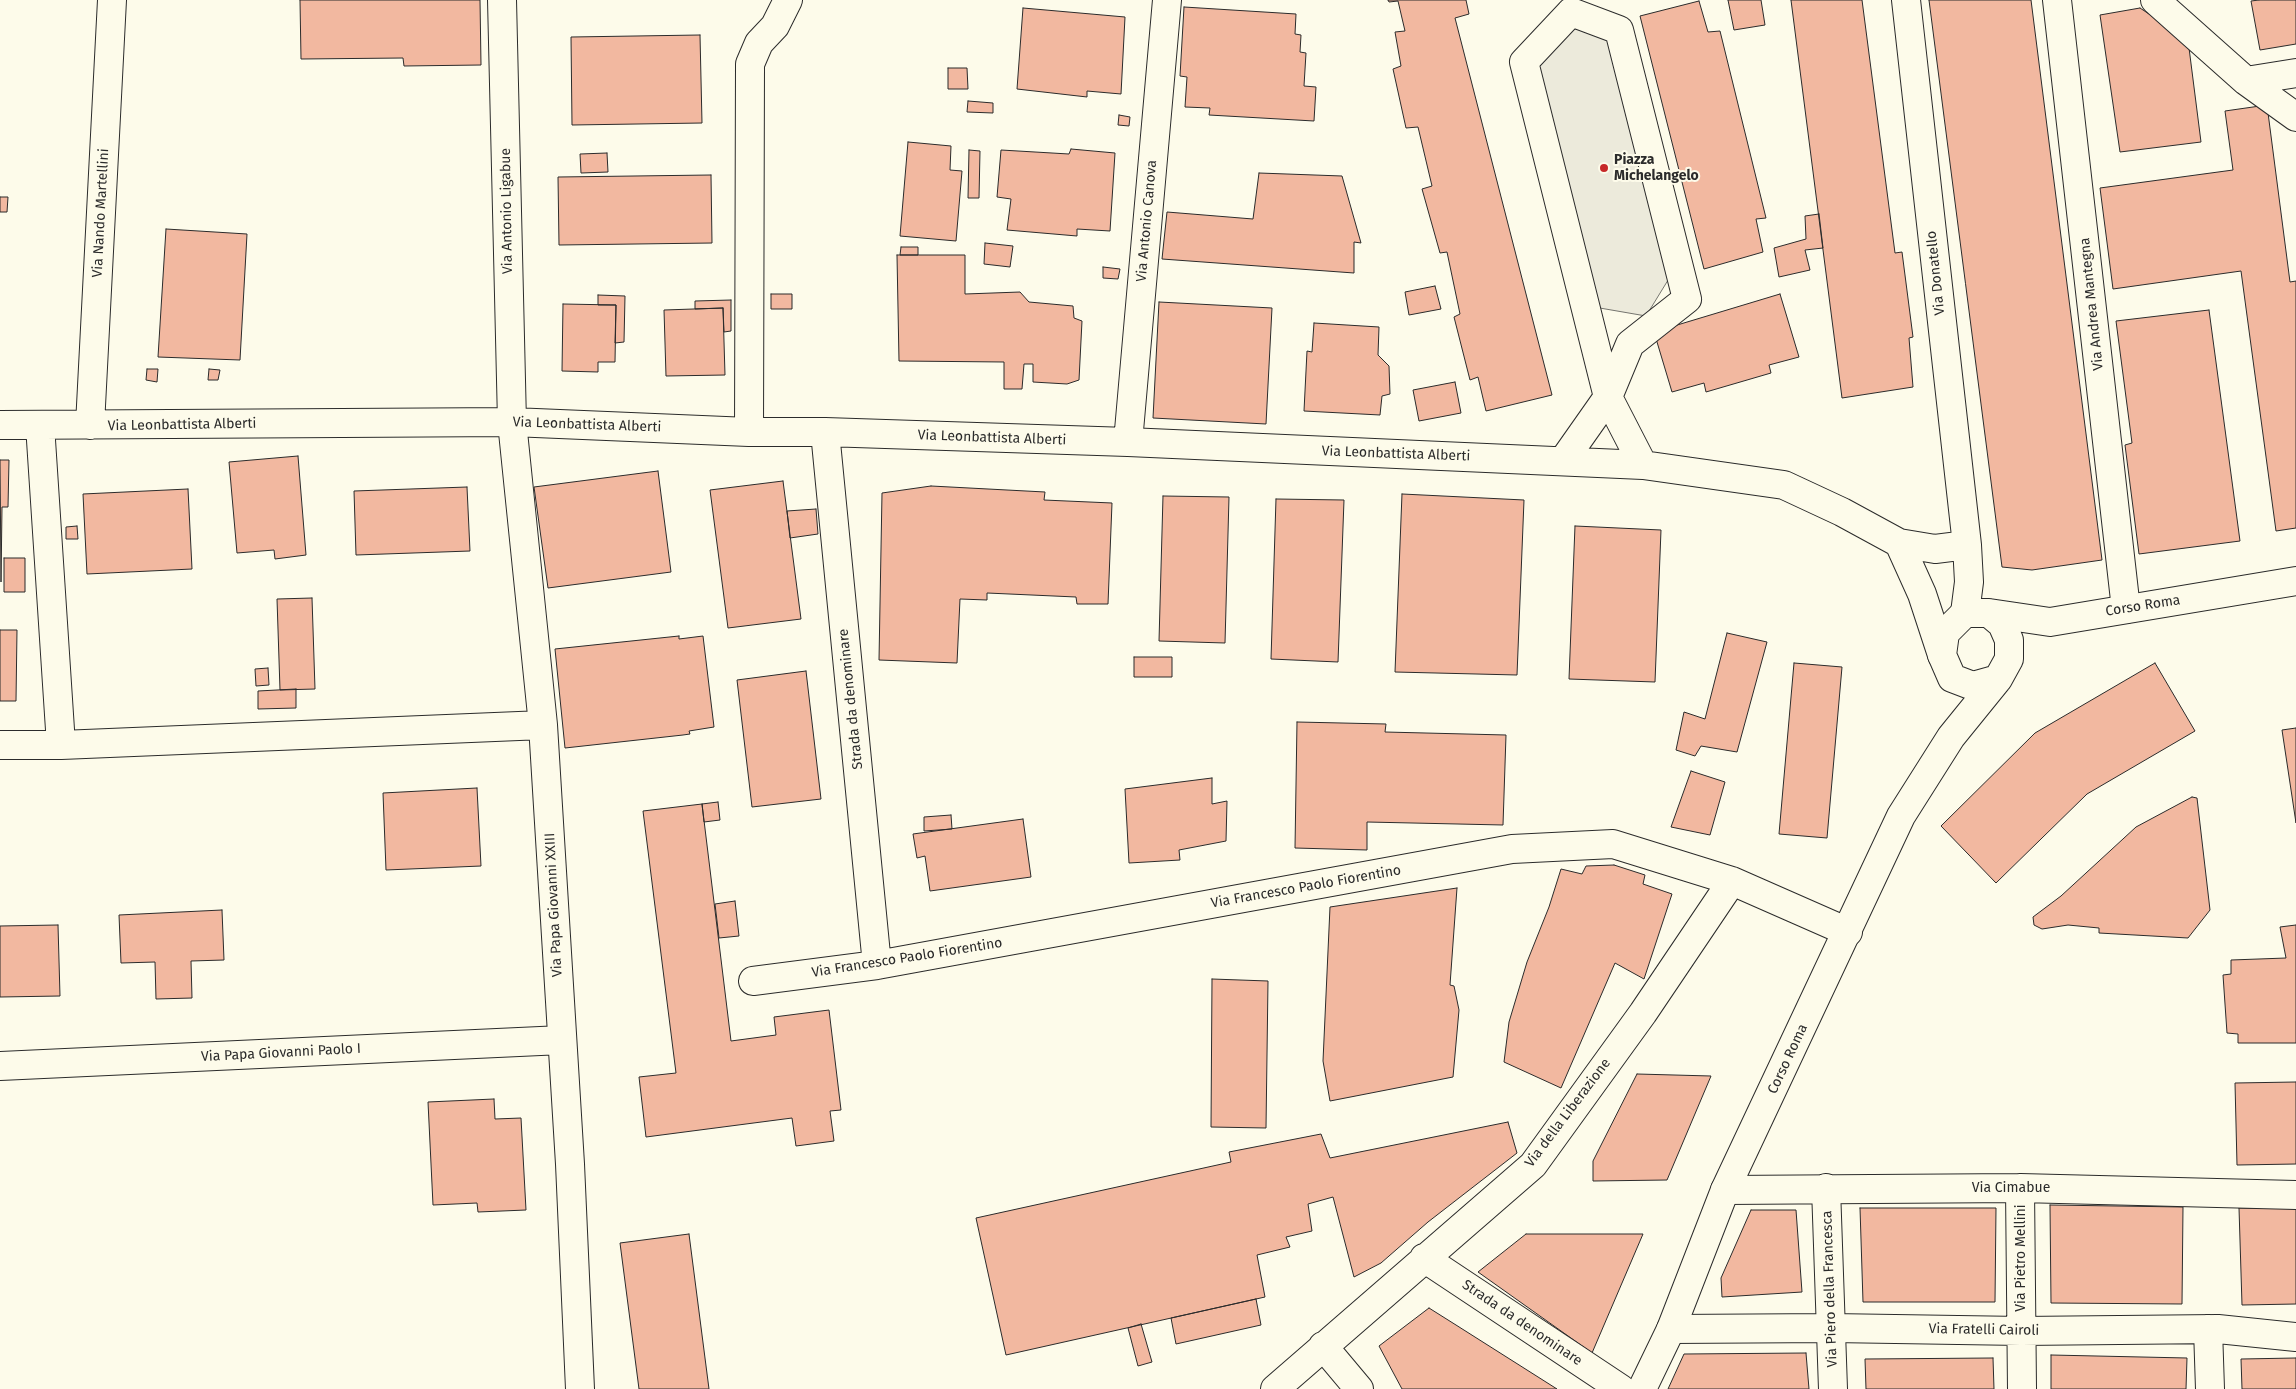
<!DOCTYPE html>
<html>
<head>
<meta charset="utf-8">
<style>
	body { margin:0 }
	canvas { display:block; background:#fdfbea }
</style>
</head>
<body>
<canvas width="2296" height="1389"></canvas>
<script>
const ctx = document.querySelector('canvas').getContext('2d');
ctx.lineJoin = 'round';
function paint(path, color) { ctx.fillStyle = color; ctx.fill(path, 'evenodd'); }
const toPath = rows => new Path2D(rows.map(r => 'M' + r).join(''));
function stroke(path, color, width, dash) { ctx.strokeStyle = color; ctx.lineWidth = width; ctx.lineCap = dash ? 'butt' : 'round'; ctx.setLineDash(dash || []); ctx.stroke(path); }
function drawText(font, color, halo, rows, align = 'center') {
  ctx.font = font + ' "Fira Sans",sans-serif'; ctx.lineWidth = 4; ctx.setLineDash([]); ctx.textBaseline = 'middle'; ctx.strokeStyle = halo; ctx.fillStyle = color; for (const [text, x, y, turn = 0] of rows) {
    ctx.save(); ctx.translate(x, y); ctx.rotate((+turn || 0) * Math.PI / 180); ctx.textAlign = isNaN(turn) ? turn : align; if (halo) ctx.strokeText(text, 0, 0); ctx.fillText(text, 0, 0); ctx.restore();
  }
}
const parking = toPath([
	[1577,21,1614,35,1673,272,1646,316,1594,307,1535,65,1577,21]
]);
paint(parking, '#eceadb');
stroke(parking, '#74746e', 1);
const building = toPath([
	[300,0,480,0,481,65,404,66,403,58,301,59,300,0],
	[1388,0,1466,0,1469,14,1455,18,1552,395,1486,411,1478,377,1470,380,1454,317,1460,314,1447,252,1440,253,1422,189,1432,186,1418,127,1406,128,1393,69,1401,66,1395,32,1405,31,1398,1,1389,2,1388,0],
	[1728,0,1761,0,1765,25,1734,30,1728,0],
	[1791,0,1862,0,1895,253,1902,252,1913,337,1909,338,1913,387,1842,398,1791,0],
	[1929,0,2031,0,2102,560,2032,570,2002,567,1929,0],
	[2259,0,2296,0,2296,44,2260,50,2251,1,2259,0],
	[1699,1,1708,32,1720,31,1766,218,1756,219,1763,252,1704,269,1640,16,1699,1],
	[1184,7,1296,14,1295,34,1301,35,1300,52,1306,53,1304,86,1316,87,1314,121,1209,115,1210,108,1185,107,1187,77,1180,76,1184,7],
	[1023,8,1125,17,1121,94,1087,91,1087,97,1017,89,1023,8],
	[2140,8,2188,40,2201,142,2120,152,2100,15,2140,8],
	[700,35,702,123,572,125,571,37,700,35],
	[948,68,967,68,968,89,948,89,948,68],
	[968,101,993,103,993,113,967,112,968,101],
	[2267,105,2290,282,2296,281,2296,528,2276,531,2241,271,2113,289,2100,188,2233,170,2225,111,2267,105],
	[1119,115,1130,117,1129,126,1118,125,1119,115],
	[908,142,951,146,950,170,962,171,956,241,900,236,908,142],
	[1071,149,1115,153,1110,231,1077,229,1077,236,1007,230,1011,199,997,197,1001,150,1069,154,1071,149],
	[969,150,980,151,979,198,968,198,969,150],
	[607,153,608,172,581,173,580,154,607,153],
	[1259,173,1342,176,1361,243,1354,242,1354,273,1162,259,1167,212,1253,219,1259,173],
	[711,175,712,243,559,245,558,177,711,175],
	[0,197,8,197,7,212,0,212,0,197],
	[1819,214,1823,248,1805,250,1810,270,1779,277,1774,248,1806,239,1805,216,1819,214],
	[166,229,247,234,240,360,158,357,166,229],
	[985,243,1013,246,1010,267,984,264,985,243],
	[901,247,918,247,918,255,900,255,901,247],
	[897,255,965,255,965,294,1020,292,1029,302,1073,306,1074,318,1082,321,1079,380,1067,384,1033,382,1033,364,1024,364,1022,389,1004,389,1004,362,899,361,897,255],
	[1103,267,1120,269,1118,279,1103,278,1103,267],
	[1435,286,1441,309,1409,315,1405,292,1435,286],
	[771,294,792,294,792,309,771,309,771,294],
	[1780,294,1799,357,1769,365,1771,373,1706,392,1704,383,1672,392,1654,332,1780,294],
	[598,295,625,296,624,342,615,343,616,305,598,305,598,295],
	[731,300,731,331,724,332,723,308,695,309,695,301,731,300],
	[1159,302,1272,308,1266,424,1153,418,1159,302],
	[563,304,616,305,615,362,598,362,598,372,562,371,563,304],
	[723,308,725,375,666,376,664,310,723,308],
	[2209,310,2240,541,2139,554,2125,445,2132,443,2116,321,2209,310],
	[1314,323,1379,327,1378,355,1389,366,1390,394,1382,396,1380,415,1304,411,1307,351,1312,352,1314,323],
	[147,369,158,369,157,382,146,380,147,369],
	[209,369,220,370,218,380,208,380,209,369],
	[1455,382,1461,413,1419,421,1413,390,1455,382],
	[298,456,306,555,275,559,274,550,237,553,229,462,298,456],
	[0,460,9,460,8,507,2,507,1,582,0,460],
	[658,471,671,572,548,588,534,487,658,471],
	[783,481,801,619,728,628,710,490,783,481],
	[931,486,1045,492,1044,500,1112,503,1108,604,1077,604,1076,597,987,593,987,600,960,599,957,663,879,660,882,493,931,486],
	[467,487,470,551,356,555,354,491,467,487],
	[188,489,192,569,87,574,83,494,188,489],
	[1402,494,1524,500,1517,675,1395,672,1402,494],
	[1163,496,1229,497,1225,643,1159,641,1163,496],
	[1276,499,1344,500,1338,662,1271,659,1276,499],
	[816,509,818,534,790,538,787,511,816,509],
	[77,526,78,539,66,539,66,527,77,526],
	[1575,526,1661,530,1655,682,1569,679,1575,526],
	[4,558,25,558,25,592,4,592,4,558],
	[312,598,315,689,280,690,277,599,312,598],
	[0,630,17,630,16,701,0,701,0,630],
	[1727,633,1767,642,1737,752,1701,746,1695,756,1676,750,1684,712,1705,719,1727,633],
	[679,636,679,639,703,636,714,727,689,731,690,734,683,735,565,748,555,649,679,636],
	[1134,657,1172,657,1172,677,1134,677,1134,657],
	[1794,663,1842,667,1827,838,1779,834,1794,663],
	[2155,663,2195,731,2087,794,1996,883,1941,826,2035,733,2155,663],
	[268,668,269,685,256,686,255,669,268,668],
	[806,671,821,799,752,807,737,680,806,671],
	[296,689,296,708,258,709,258,691,296,689],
	[1297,722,1386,724,1385,732,1506,735,1503,825,1367,822,1367,850,1295,848,1297,722],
	[2296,728,2296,823,2282,730,2296,728],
	[1691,771,1725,782,1710,835,1671,827,1691,771],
	[1212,778,1212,804,1227,801,1226,841,1179,850,1180,860,1129,863,1125,789,1212,778],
	[477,788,481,866,386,870,383,793,477,788],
	[2192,797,2197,798,2210,910,2188,938,2099,933,2099,928,2068,925,2042,929,2034,925,2033,917,2061,896,2136,827,2192,797],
	[718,802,720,820,704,822,702,804,718,802],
	[702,804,731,1041,776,1035,774,1017,829,1010,841,1110,830,1111,834,1141,796,1146,792,1118,646,1137,639,1077,676,1073,643,811,702,804],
	[951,815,952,829,924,831,924,817,951,815],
	[1023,819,1031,877,930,891,925,856,917,858,913,834,1023,819],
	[1614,865,1645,875,1643,884,1672,894,1644,979,1615,963,1561,1088,1504,1062,1509,1022,1527,962,1549,907,1561,869,1582,874,1586,866,1614,865],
	[1457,888,1450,985,1454,986,1459,1010,1453,1077,1330,1101,1323,1061,1330,907,1457,888],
	[735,901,739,936,719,938,715,904,735,901],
	[222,910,224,960,191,961,192,998,156,999,155,962,121,963,119,915,222,910],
	[58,925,60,996,0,997,0,926,58,925],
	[2296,925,2296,1043,2238,1043,2238,1034,2227,1033,2223,975,2231,974,2231,960,2286,958,2280,927,2296,925],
	[1212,979,1268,981,1266,1128,1211,1127,1212,979],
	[1637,1074,1711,1076,1667,1180,1593,1181,1593,1161,1637,1074],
	[2296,1082,2296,1164,2237,1165,2235,1083,2296,1082],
	[494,1099,495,1119,521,1118,526,1210,478,1212,477,1203,433,1205,428,1102,494,1099],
	[1508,1122,1517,1153,1428,1222,1381,1263,1354,1277,1333,1197,1308,1204,1312,1231,1286,1237,1290,1247,1257,1255,1265,1297,1006,1355,976,1218,1231,1162,1229,1152,1321,1134,1330,1158,1508,1122],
	[2050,1205,2183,1207,2182,1304,2051,1303,2050,1205],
	[1860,1208,1996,1208,1995,1302,1863,1302,1860,1208],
	[2239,1208,2296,1208,2296,1304,2242,1305,2239,1208],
	[1751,1210,1796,1210,1802,1292,1722,1297,1721,1278,1751,1210],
	[689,1234,709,1389,639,1389,620,1243,689,1234],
	[1526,1234,1643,1234,1592,1353,1478,1272,1526,1234],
	[1256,1299,1261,1325,1176,1344,1171,1318,1256,1299],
	[1429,1308,1456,1325,1557,1389,1402,1389,1379,1346,1429,1308],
	[1141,1324,1152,1362,1138,1366,1128,1328,1141,1324],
	[1806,1353,1809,1389,1668,1389,1684,1354,1806,1353],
	[2051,1355,2187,1358,2186,1389,2051,1389,2051,1355],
	[1993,1358,1994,1389,1866,1389,1865,1359,1993,1358],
	[2296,1358,2296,1389,2242,1389,2241,1359,2296,1358]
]);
paint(building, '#f2b8a0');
stroke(building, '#2b2b2b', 1);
const street = toPath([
	[502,0,512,422,543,725,570,1164,580,1389],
	[1906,0,1967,545,1969,582,1965,613],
	[2057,0,2126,609],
	[2155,0,2246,81,2296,117],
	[1571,12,1524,62,1608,397,1643,465],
	[2246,81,2296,73],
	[0,425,512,422,749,432,825,432,1128,442,1643,465,1784,485,1842,512,1899,543,1935,549,1967,545],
	[40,425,61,745],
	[90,425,112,0],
	[749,432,750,64,759,43,775,26,788,0],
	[825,432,877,965],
	[1128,442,1167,0],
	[1563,461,1608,397,1630,344,1687,299,1619,30,1571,12],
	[1899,543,1922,594,1942,655],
	[0,745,61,745,543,725],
	[753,981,877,965,1512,849,1613,844,1732,881,1848,932],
	[0,1066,562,1040],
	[1826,1188,1833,1389],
	[2020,1188,2022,1389],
	[1725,1190,2020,1188,2296,1195],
	[1424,1258,1621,1389],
	[1671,1329,1832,1328,2021,1331,2218,1329,2296,1337],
	[2208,1329,2210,1389],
	[1323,1346,1359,1389],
	[1275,1389,1533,1165,1643,1013,1732,881]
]);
const secondary = toPath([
	[1965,613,1989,613,2002,624,2009,640,2009,659,1998,679,1973,686,1952,678,1942,655,1945,633,1965,613],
	[1989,613,2050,622,2296,581],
	[1642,1389,1671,1329,1725,1190,1901,816,1951,737,1998,679]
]);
stroke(street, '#2b2b2b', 30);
stroke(secondary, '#2b2b2b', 30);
stroke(street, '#fdfbea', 28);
stroke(secondary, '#fdfbea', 28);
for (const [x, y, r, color] of [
	[1604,168,5,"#c62828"]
]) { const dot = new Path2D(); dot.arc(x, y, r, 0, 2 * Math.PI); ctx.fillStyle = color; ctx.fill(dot); stroke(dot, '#fdfbea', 2); }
drawText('bold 14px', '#2b2b2b', '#fdfbea', [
	["Piazza",1614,160],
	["Michelangelo",1614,176]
], 'left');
drawText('14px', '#2b2b2b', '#fdfbea', [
	["Via Antonio Ligabue",507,211,-91],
	["Via Nando Martellini",101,213,-87],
	["Via Antonio Canova",1147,221,-85],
	["Via Donatello",1936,273,-96],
	["Via Andrea Mantegna",2092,304,-96],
	["Via Leonbattista Alberti",182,425,-1],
	["Via Leonbattista Alberti",587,425,2],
	["Via Leonbattista Alberti",992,438,2],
	["Via Leonbattista Alberti",1396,454,2],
	["Corso Roma",2143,606,-9],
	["Strada da denominare",851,699,-96],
	["Via Francesco Paolo Fiorentino",1306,887,-10],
	["Via Papa Giovanni XXIII",554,905,-93],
	["Via Francesco Paolo Fiorentino",907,958,-9],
	["Via Papa Giovanni Paolo I",281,1053,-3],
	["Corso Roma",1788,1059,-65],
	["Via della Liberazione",1568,1113,-53],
	["Via Cimabue",2011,1188],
	["Via Pietro Mellini",2021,1258,-90],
	["Via Piero della Francesca",1830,1289,-92],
	["Strada da denominare",1522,1323,34],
	["Via Fratelli Cairoli",1984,1330,1]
]);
</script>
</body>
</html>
